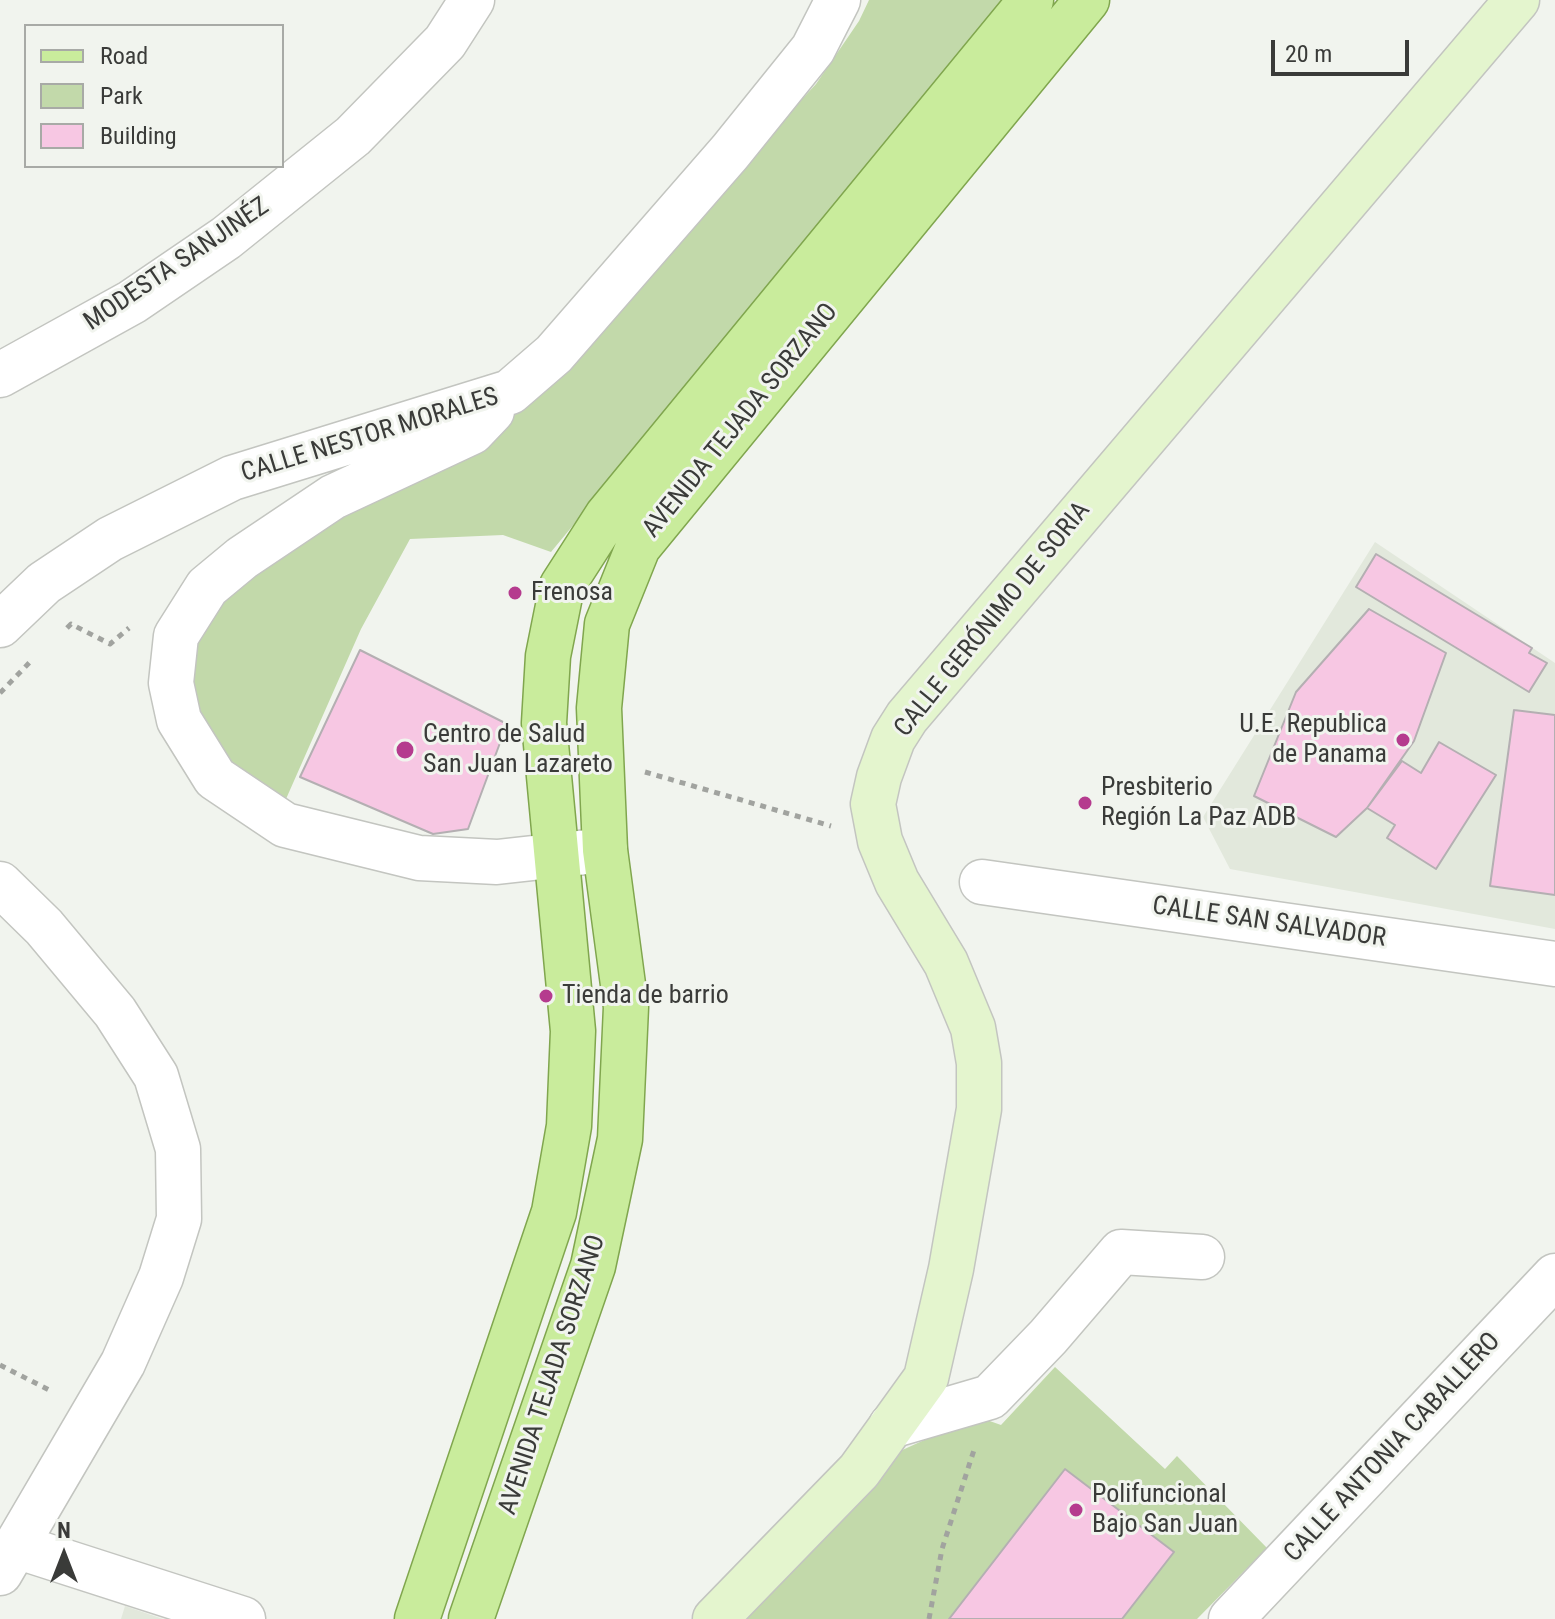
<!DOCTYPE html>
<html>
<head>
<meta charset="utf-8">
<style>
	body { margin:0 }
	#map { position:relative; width:1555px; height:1619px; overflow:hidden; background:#f1f4ee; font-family:"Roboto Condensed",sans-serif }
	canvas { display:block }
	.legend { position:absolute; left:24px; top:24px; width:260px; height:144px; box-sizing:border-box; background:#f1f4ee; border:2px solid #a8aaa6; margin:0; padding:10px 14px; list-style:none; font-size:24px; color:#3a3b39 }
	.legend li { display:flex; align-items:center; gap:16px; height:40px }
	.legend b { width:40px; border:2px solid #a8aaa6 }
	.north { position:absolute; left:24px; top:1515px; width:80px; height:80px; -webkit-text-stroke:6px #f1f4ee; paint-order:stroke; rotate:0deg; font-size:22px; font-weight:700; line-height:32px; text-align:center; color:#3a3b39 }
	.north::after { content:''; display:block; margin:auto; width:28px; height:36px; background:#3a3b39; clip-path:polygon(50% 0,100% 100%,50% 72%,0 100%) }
	.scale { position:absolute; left:1271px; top:40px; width:138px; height:36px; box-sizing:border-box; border:4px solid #3a3b39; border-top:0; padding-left:10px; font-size:24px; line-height:28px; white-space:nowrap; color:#3a3b39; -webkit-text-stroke:6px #f1f4ee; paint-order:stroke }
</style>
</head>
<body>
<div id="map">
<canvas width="1555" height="1619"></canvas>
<ul class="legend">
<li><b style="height:10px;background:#c9ec9c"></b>Road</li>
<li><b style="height:22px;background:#c2d9aa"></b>Park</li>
<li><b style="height:22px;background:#f7c7e3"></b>Building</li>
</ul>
<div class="north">N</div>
<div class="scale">20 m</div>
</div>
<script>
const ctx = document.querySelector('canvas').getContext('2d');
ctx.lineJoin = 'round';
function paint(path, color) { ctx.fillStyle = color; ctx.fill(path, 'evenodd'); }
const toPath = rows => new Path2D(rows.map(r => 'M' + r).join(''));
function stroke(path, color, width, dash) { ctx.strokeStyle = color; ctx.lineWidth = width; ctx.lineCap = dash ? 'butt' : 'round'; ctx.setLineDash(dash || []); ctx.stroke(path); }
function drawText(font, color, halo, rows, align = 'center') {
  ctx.font = font + ' "Roboto Condensed",sans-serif'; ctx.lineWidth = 6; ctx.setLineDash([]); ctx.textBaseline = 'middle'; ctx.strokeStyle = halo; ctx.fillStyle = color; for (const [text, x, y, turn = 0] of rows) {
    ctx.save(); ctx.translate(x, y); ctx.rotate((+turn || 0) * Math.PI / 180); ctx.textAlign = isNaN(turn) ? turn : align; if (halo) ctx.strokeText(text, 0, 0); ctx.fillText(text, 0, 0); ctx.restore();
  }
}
paint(toPath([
	[1375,542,1555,663,1555,929,1230,869,1203,817],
	[125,1606,163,1619,121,1619]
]), '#e2e8dc');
paint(toPath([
	[869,0,1007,0,551,552,503,535,410,539,361,629,286,799,230,768,201,723,188,675,203,620,249,570,328,516,480,449,816,84,859,21],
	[1055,1367,1165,1469,1177,1456,1267,1548,1197,1619,746,1619,828,1530,885,1458,970,1419,984,1419,1001,1425]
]), '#c2d9aa');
const building = toPath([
	[1376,554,1532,648,1529,653,1547,663,1529,692,1356,587,1376,554],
	[1369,609,1446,653,1414,741,1367,808,1336,837,1254,796,1296,692,1369,609],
	[360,650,507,724,468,829,433,834,300,777,360,650],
	[1514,710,1555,715,1555,895,1490,886,1514,710],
	[1439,742,1496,775,1436,869,1387,838,1395,825,1367,808,1402,761,1421,773,1439,742],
	[1065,1469,1174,1552,1122,1619,949,1619,1065,1469]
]);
paint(building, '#f7c7e3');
stroke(building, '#b4afb2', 2);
const street = toPath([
	[0,375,132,302,226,238,353,136,445,42,472,0],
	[492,411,472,432,333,497,242,558,207,587,176,636,171,683,179,720,215,778,285,825,419,858,497,862,605,850],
	[0,625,44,583,110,539,232,478,510,392,554,354,730,152,813,49,838,0],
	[982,882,1555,964],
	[0,884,44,927,115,1012,156,1076,178,1149,179,1219,161,1277,123,1363,0,1573],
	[891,1426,990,1397,1048,1337,1121,1252,1202,1257],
	[16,1546,243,1619],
	[1231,1619,1555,1276]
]);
const secondary = toPath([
	[715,1619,859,1471,926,1378,951,1269,979,1109,979,1063,973,1028,946,963,897,882,880,841,873,804,879,777,893,739,907,717,1517,0]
]);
const primary = toPath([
	[417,1619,554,1212,569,1126,573,1031,544,723,548,656,562,586,607,516,1031,0],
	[471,1619,593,1266,620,1139,626,1007,605,850,599,708,607,624,638,547,1087,0]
]);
stroke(street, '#c3c5c0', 47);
stroke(secondary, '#c3c5c0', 47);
stroke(primary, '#80a64e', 47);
stroke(toPath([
	[67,628,71,624,110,644,129,628],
	[0,693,30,662],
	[645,772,831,826],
	[0,1365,53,1392],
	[929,1619,942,1549,974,1450]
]), '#a1a39f', 5, [6, 6]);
stroke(street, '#fff', 44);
stroke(secondary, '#e4f5ce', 44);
stroke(primary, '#c9ec9c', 44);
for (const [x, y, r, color] of [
	[515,593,8,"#b53b8e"],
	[1403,740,8,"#b53b8e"],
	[405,750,10,"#b53b8e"],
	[1085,803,8,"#b53b8e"],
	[546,996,8,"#b53b8e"],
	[1076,1510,8,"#b53b8e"]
]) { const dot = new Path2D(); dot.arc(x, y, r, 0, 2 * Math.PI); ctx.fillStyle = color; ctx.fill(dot); stroke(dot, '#f1f4ee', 3); }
drawText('26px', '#3a3b39', '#f1f4ee', [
	["MODESTA SANJINÉZ",177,265,-34],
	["AVENIDA TEJADA SORZANO",741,421,-51],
	["CALLE NESTOR MORALES",370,436,-17],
	["CALLE GERÓNIMO DE SORIA",993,620,-51],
	["CALLE SAN SALVADOR",1269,923,8],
	["AVENIDA TEJADA SORZANO",553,1375,-72],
	["CALLE ANTONIA CABALLERO",1393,1448,-47]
]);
drawText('26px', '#3a3b39', '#f1f4ee', [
	["Frenosa",531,593],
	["U.E. Republica",1387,725,"right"],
	["de Panama",1387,755,"right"],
	["Centro de Salud",423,735],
	["San Juan Lazareto",423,765],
	["Presbiterio",1101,788],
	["Región La Paz ADB",1101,818],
	["Tienda de barrio",562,996],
	["Polifuncional",1092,1495],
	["Bajo San Juan",1092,1525]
], 'left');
</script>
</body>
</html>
